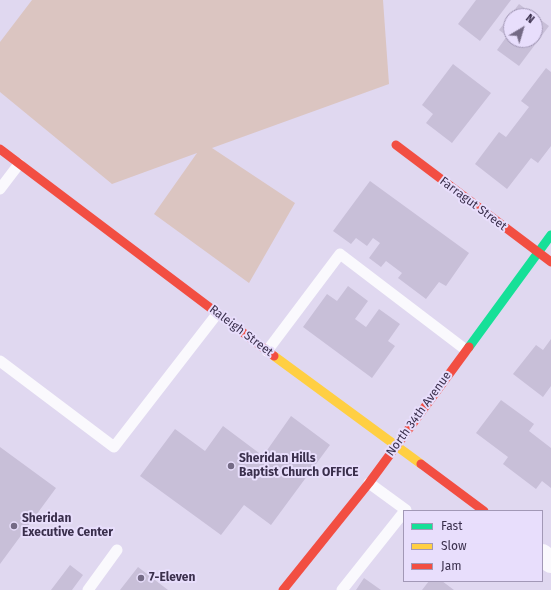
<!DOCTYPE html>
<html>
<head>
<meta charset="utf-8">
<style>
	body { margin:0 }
	#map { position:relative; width:551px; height:590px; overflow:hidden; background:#e0d8f0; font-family:"Fira Sans",sans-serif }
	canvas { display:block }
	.legend { position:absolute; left:403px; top:510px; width:140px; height:72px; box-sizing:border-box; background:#e8defc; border:1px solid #a298b6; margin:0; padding:5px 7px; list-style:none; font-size:12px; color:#3a2f4c }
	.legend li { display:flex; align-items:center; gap:8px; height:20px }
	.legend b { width:20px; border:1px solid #a298b6 }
	.north { position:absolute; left:503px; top:8px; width:40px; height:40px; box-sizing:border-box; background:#e8defc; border:1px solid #a298b6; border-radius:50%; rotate:38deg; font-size:11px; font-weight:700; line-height:16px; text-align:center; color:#3a2f4c }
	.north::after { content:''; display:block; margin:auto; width:14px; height:18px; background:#746a85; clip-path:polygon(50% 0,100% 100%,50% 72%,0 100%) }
</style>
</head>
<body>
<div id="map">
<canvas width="551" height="590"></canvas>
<ul class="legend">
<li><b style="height:5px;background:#16e098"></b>Fast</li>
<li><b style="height:5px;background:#ffcf43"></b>Slow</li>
<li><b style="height:5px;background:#f24e42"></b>Jam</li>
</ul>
<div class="north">N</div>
</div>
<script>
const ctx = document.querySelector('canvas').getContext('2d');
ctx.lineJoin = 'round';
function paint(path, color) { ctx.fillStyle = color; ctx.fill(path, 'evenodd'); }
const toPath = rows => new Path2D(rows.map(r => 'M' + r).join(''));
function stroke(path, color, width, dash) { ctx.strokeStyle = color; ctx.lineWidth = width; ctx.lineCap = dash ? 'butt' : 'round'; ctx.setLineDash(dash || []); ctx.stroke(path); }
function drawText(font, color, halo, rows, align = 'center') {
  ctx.font = font + ' "Fira Sans",sans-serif'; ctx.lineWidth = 4; ctx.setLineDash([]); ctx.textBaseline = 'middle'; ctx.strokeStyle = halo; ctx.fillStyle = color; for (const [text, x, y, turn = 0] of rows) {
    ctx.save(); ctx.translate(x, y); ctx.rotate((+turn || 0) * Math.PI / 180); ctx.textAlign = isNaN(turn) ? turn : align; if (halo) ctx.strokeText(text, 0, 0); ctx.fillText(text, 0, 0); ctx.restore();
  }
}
paint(toPath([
	[32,0,383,0,389,84,212,148,295,203,249,283,154,214,197,153,112,184,0,92,0,42]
]), '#dbc5c1');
paint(toPath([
	[476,0,511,0,480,41,458,24],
	[519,4,549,26,519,66,497,50,507,36,499,30],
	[511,16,535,16,535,40,511,40],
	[453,64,491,93,452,143,426,123,433,114,422,105],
	[546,68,551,72,551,146,538,163,531,158,507,189,475,164,499,132,506,137,529,107,521,101],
	[370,181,469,253,446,286,439,282,426,299,398,278,402,273,386,261,381,267,369,258,380,243,373,238,367,246,356,238,351,244,333,231],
	[348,286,368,301,355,319,366,327,379,309,400,324,388,341,395,346,372,378,303,327,327,294,337,301],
	[551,339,551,386,543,397,513,374,536,345,543,350],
	[501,400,534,424,529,431,551,448,551,488,542,481,536,489,503,464,508,457,476,433],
	[291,416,330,445,271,525,244,505,221,535,140,476,175,429,205,451,223,426,263,456],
	[0,447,56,488,0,564],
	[70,565,83,575,72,590,51,590],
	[138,567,168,590,120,590],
	[364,578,381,590,356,590],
	[429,581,442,581,454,590,422,590]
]), '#c8bfd8');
stroke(toPath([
	[0,189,19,164],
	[267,351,340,254,466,350],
	[0,361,114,447,217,314],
	[369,483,406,510,405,511],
	[88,590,117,550],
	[342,590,404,512]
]), '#faf9fd', 11);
stroke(toPath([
	[542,555,551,562]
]), '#faf9fd', 22);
stroke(toPath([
	[469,347,551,235]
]), '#16e098', 9);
stroke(toPath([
	[274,356,421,464]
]), '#ffcf43', 9);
stroke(toPath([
	[396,145,551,262],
	[0,149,274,356],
	[421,464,484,511],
	[283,590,369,483,469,347]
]), '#f24e42', 9);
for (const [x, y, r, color] of [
	[231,466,4,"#746a85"],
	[14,526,4,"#746a85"],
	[141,578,4,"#746a85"]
]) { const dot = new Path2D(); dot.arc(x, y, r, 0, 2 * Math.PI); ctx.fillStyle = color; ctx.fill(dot); stroke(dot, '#e8defc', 1.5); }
drawText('12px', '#3a2f4c', '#e8defc', [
	["Farragut Street",473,204,37],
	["Raleigh Street",241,331,37],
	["North 34th Avenue",419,414,-54]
]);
drawText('bold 12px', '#3a2f4c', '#e8defc', [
	["Sheridan Hills",239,459],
	["Baptist Church OFFICE",239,473],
	["Sheridan",22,519],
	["Executive Center",22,533],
	["7-Eleven",149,578]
], 'left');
</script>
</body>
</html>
